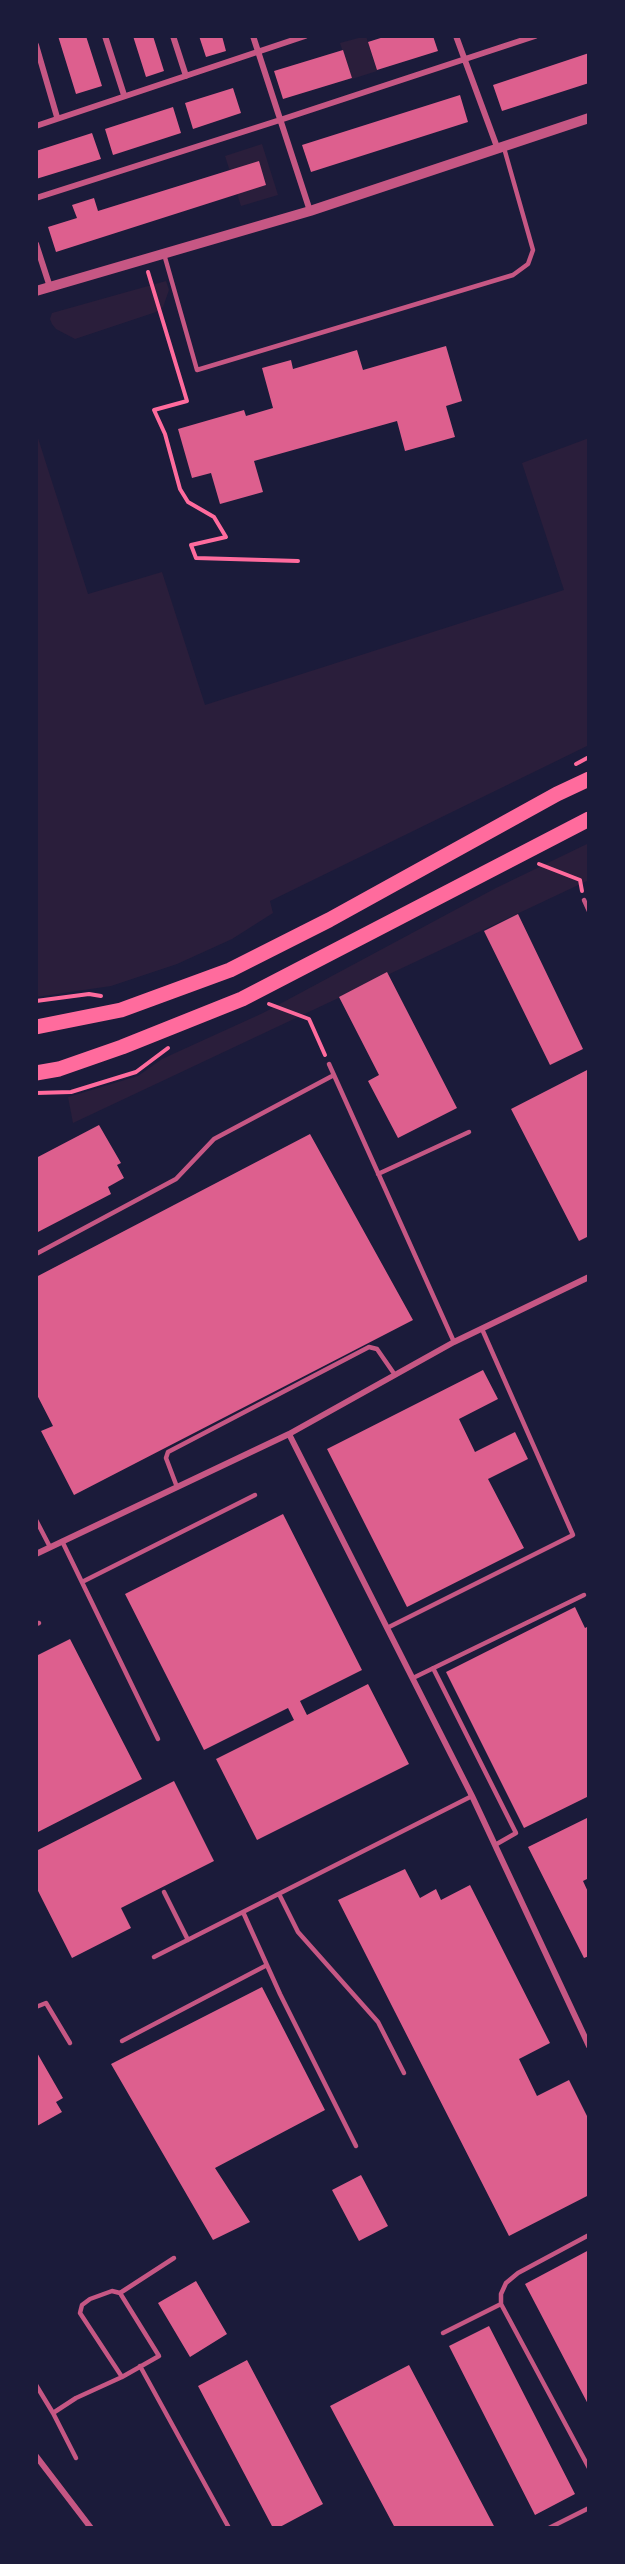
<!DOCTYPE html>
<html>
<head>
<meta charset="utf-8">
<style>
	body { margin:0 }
	#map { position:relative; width:625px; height:2564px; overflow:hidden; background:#1b1b3a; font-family:"Zilla Slab",serif }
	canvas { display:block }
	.frame { position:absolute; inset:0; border:38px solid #1b1b3a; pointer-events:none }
</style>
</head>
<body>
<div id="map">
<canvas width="625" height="2564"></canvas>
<div class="frame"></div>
</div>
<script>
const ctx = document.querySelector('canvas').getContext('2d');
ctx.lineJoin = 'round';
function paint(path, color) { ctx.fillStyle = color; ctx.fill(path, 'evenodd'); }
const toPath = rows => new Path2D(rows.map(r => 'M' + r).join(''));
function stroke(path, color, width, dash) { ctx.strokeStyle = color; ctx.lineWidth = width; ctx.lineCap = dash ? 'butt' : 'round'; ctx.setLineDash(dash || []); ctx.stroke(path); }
paint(toPath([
	[366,36,377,71,352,79,340,43],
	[262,144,278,195,241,206,225,156],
	[166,281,169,290,163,307,156,312,75,339,56,329,52,324,50,319,52,313],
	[36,432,88,594,162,572,205,705,564,590,522,463,589,438,589,745,270,901,273,913,232,939,177,964,111,986,36,997],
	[589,843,589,880,73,1123,68,1097,138,1076,162,1059,263,1013,496,888]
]), '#2a1e3b');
paint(toPath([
	[58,36,86,36,102,86,76,94],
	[133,36,153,36,164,71,146,77],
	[199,36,222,36,226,51,206,57],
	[387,36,433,36,438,51,377,70,368,42],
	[343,50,352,78,283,99,274,71],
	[589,53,589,83,502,111,493,85],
	[233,88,241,113,193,129,185,103],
	[460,95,468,122,311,172,302,145],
	[173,107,181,133,113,155,105,129],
	[92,133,101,159,36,179,36,151],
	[259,161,266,185,56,252,48,227,77,218,72,205,94,198,98,211],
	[446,346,462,401,446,406,455,437,405,451,397,421,254,461,263,492,220,504,211,473,192,478,178,429,244,410,246,416,273,408,262,368,291,360,293,369,357,350,363,370],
	[518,914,583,1049,550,1065,484,931],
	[387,972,457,1108,398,1138,368,1081,379,1075,339,997],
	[589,1069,589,1236,579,1241,511,1109],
	[99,1125,121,1163,117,1165,124,1178,108,1187,111,1194,36,1233,36,1158],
	[310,1134,413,1320,74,1495,41,1431,53,1426,36,1393,36,1277],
	[483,1370,498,1399,459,1419,475,1452,515,1432,528,1459,488,1479,524,1548,407,1607,327,1449],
	[283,1514,362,1670,300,1701,307,1715,368,1684,409,1764,257,1840,216,1759,294,1720,288,1708,204,1750,125,1594],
	[575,1607,585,1628,589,1626,589,1796,524,1828,446,1672],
	[70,1639,142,1779,36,1833,36,1656],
	[174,1781,214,1861,121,1908,131,1928,72,1958,36,1887,36,1851],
	[589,1817,589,1878,583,1881,589,1894,589,1956,584,1958,528,1847],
	[405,1869,420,1898,436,1889,441,1900,470,1885,550,2043,519,2059,537,2096,569,2080,589,2120,589,2195,509,2236,338,1900],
	[262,1987,325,2110,215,2168,250,2222,213,2240,111,2064],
	[36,2051,63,2098,56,2102,62,2112,37,2126],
	[361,2175,388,2226,359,2241,332,2190],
	[589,2250,589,2406,525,2284],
	[196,2281,227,2334,190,2357,158,2303],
	[489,2326,575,2494,535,2515,449,2346],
	[247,2360,323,2504,278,2528,273,2528,198,2386],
	[409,2365,495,2528,395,2528,330,2406]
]), '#dd5f8e');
stroke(toPath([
	[148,272,187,401,154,410,165,434,180,489,188,502,214,517,226,537,191,545,196,558,298,561],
	[576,764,589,757],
	[539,864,580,880,582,891],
	[36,1001,89,994,101,996],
	[269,1004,309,1019,325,1055],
	[36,1093,71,1092,136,1072,168,1048]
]), '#ff6b9d', 4);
stroke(toPath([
	[164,254,197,370,513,275,528,264,533,250,504,148],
	[584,900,589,911],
	[329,1064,454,1342],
	[378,1174,469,1132],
	[36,1254,176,1179,214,1139,334,1075],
	[177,1487,166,1458,168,1452,369,1347,377,1349,395,1375],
	[36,1520,50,1547],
	[62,1541,158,1739],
	[82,1582,255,1495],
	[36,1624,39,1623],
	[387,1628,573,1535,482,1329],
	[433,1668,516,1833,495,1845],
	[413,1678,584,1595],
	[164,1892,188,1940],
	[279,1894,298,1932,378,2022,404,2073],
	[243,1912,280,1994,356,2146],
	[154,1957,472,1796],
	[36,2007,46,2003,70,2043],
	[122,2041,267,1965],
	[589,2235,518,2273,506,2283,501,2294,501,2304,589,2468],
	[120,2293,174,2258],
	[443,2333,501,2304],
	[140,2366,229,2528],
	[36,2385,53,2413,76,2398,122,2377,159,2356,120,2293,112,2291,90,2299,82,2305,80,2313,122,2377],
	[53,2413,76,2458],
	[549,2528,589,2508]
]), '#c65784', 4.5);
stroke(toPath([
	[105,36,124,95],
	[173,36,186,76],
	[253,36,310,211],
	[456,36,497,147],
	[36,45,57,117],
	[36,126,305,36],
	[36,198,280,120,535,36],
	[36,244,50,287],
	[289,1434,472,1796,589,2046],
	[36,1554,289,1434,454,1342,589,1277],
	[36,2456,91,2528]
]), '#c65784', 6);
stroke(toPath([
	[36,291,310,211,589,118]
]), '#c65784', 10);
stroke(toPath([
	[36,1027,121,1010,230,970,329,920,557,794,589,779],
	[36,1073,59,1069,122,1047,242,999,589,819]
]), '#ff6b9d', 15);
</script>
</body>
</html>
